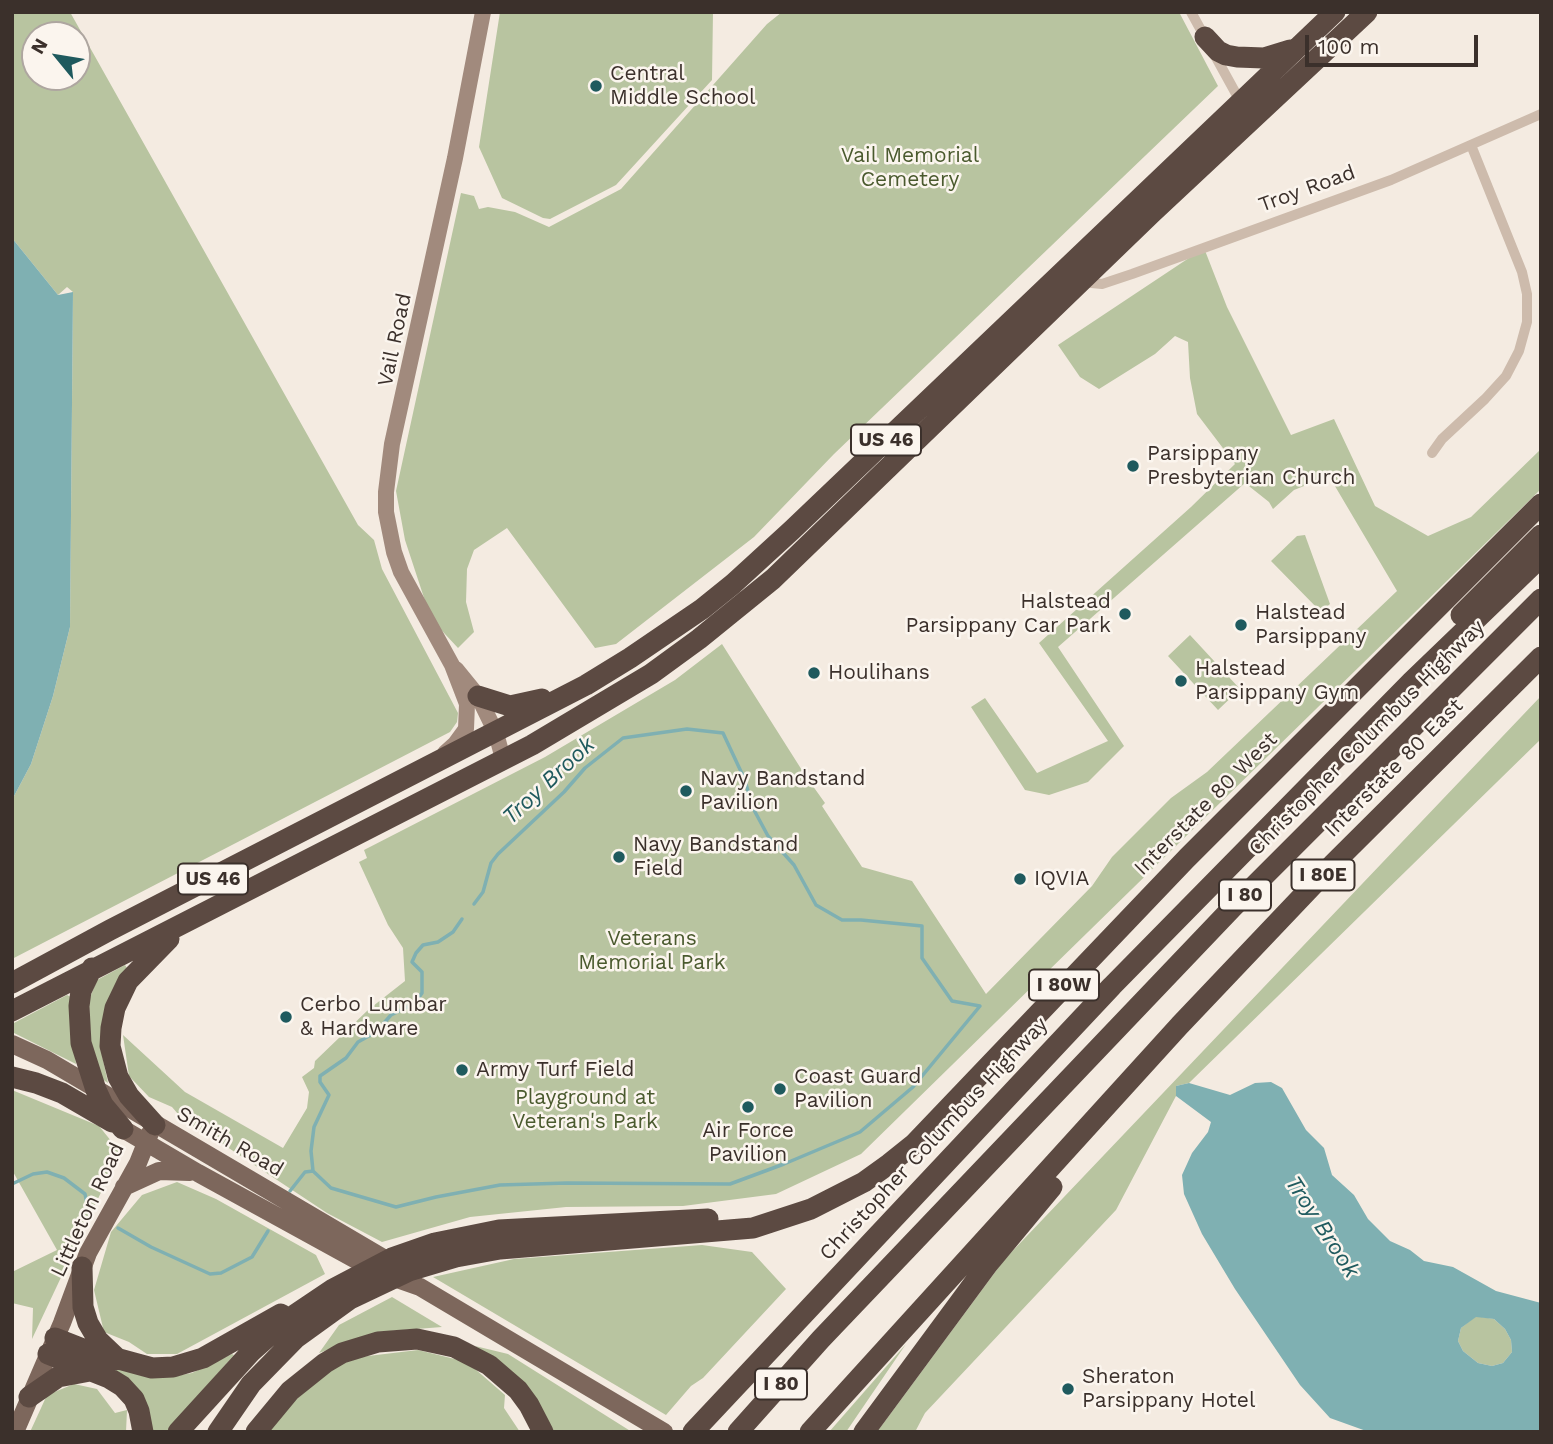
<!DOCTYPE html>
<html>
<head>
<meta charset="utf-8">
<style>
	body { margin:0 }
	#map { position:relative; width:1553px; height:1444px; overflow:hidden; background:#f4ebe1; font-family:"Work Sans",sans-serif }
	canvas { display:block }
	.frame { position:absolute; inset:0; border:14px solid #3b302b; pointer-events:none }
	.north { position:absolute; left:21px; top:21px; width:70px; height:70px; box-sizing:border-box; background:#fbf5ee; border:2px solid #aea6a0; border-radius:50%; rotate:300deg; font-size:19px; font-weight:700; line-height:28px; text-align:center; color:#3b302b }
	.north::after { content:''; display:block; margin:auto; width:24px; height:32px; background:#1f5a5e; clip-path:polygon(50% 0,100% 100%,50% 72%,0 100%) }
	.scale { position:absolute; left:1305px; top:35px; width:173px; height:32px; box-sizing:border-box; border:4px solid #3b302b; border-top:0; padding-left:9px; font-size:21px; line-height:24px; white-space:nowrap; color:#3b302b; -webkit-text-stroke:5px #fbf5ee; paint-order:stroke }
</style>
</head>
<body>
<div id="map">
<canvas width="1553" height="1444"></canvas>
<div class="frame"></div>
<div class="north">N</div>
<div class="scale">100 m</div>
</div>
<script>
const ctx = document.querySelector('canvas').getContext('2d');
ctx.lineJoin = 'round';
function paint(path, color) { ctx.fillStyle = color; ctx.fill(path, 'evenodd'); }
const toPath = rows => new Path2D(rows.map(r => 'M' + r).join(''));
function stroke(path, color, width, dash) { ctx.strokeStyle = color; ctx.lineWidth = width; ctx.lineCap = dash ? 'butt' : 'round'; ctx.setLineDash(dash || []); ctx.stroke(path); }
function drawText(font, color, halo, rows, align = 'center') {
  ctx.font = font + ' "Work Sans",sans-serif'; ctx.lineWidth = 5; ctx.setLineDash([]); ctx.textBaseline = 'middle'; ctx.strokeStyle = halo; ctx.fillStyle = color; for (const [text, x, y, turn = 0] of rows) {
    ctx.save(); ctx.translate(x, y); ctx.rotate((+turn || 0) * Math.PI / 180); ctx.textAlign = isNaN(turn) ? turn : align; if (halo) ctx.strokeText(text, 0, 0); ctx.fillText(text, 0, 0); ctx.restore();
  }
}
paint(toPath([
	[12,12,70,12,358,525,374,540,382,569,458,713,457,722,450,732,12,959,12,800,31,764,53,696,70,627,73,292,67,287,58,295,12,238],
	[35,35,77,35,77,77,35,77],
	[500,12,713,12,712,80,616,185,550,219,543,218,502,198,479,147],
	[782,12,1179,12,1218,86,834,454,754,537,616,644,595,648,507,528,474,550,467,569,466,602,474,632,458,648,431,619,405,540,396,491,461,193,474,196,479,209,488,207,515,212,549,227,621,189,767,24],
	[1204,248,1227,307,1291,435,1334,419,1375,506,1428,536,1471,517,1541,449,1541,489,861,1154,776,1194,683,1206,566,1207,470,1217,382,1242,327,1213,212,1137,184,1121,172,1107,149,1097,129,1076,123,1035,185,1092,283,1148,307,1108,309,1092,302,1077,314,1068,315,1061,368,1010,405,981,403,948,388,925,359,862,367,858,364,850,545,757,675,680,722,644,805,775,825,803,822,806,862,867,912,881,986,994,1092,886,1112,857,1171,798,1207,772,1397,591,1329,476,1294,490,1273,509,1269,502,1245,483,1058,647,1124,746,1088,782,1049,795,1025,790,971,707,985,698,1037,773,1108,741,1039,643,1191,507,1235,464,1197,414,1190,378,1188,342,1175,336,1155,354,1099,389,1080,377,1058,345],
	[1305,535,1330,604,1321,612,1271,561,1297,536],
	[1190,635,1240,689,1218,710,1168,656],
	[1541,696,1541,739,1189,1083,1176,1086,1176,1096,1116,1210,925,1413,915,1432,877,1432,1004,1260],
	[125,965,127,968,102,1055,108,1083,99,1077,91,1051,89,1000,97,980],
	[67,995,71,997,76,1064,12,1032,12,1024],
	[12,1090,99,1126,120,1152,32,1339,33,1308,12,1303,12,1272,57,1250,12,1170],
	[177,1182,216,1199,316,1255,325,1274,177,1354,147,1354,129,1342,104,1332,94,1290,111,1232,142,1195],
	[702,1245,752,1252,786,1289,703,1378,691,1386,666,1415,433,1277,514,1259],
	[392,1297,442,1327,378,1332,319,1353,339,1325],
	[1476,1316,1494,1319,1505,1329,1511,1340,1512,1352,1503,1363,1492,1366,1478,1363,1463,1351,1458,1341,1461,1328],
	[906,1344,846,1432,829,1432],
	[475,1346,508,1354,632,1432,550,1432,521,1381],
	[67,1348,170,1377,192,1373,232,1354,234,1355,166,1432,149,1432,149,1424],
	[418,1350,467,1362,505,1395,504,1408,520,1432,266,1432,270,1422,343,1359],
	[74,1384,97,1389,115,1413,127,1410,126,1432,30,1432,47,1395]
]), '#b8c4a0');
paint(toPath([
	[12,238,58,295,73,292,70,627,53,696,31,764,12,800],
	[1271,1082,1282,1088,1306,1130,1324,1148,1332,1175,1354,1195,1368,1219,1390,1241,1410,1250,1424,1261,1453,1267,1496,1291,1541,1303,1541,1432,1369,1432,1330,1418,1300,1385,1235,1289,1202,1234,1184,1194,1182,1175,1192,1153,1208,1132,1211,1122,1176,1096,1176,1086,1189,1083,1230,1095,1255,1083],
	[1476,1317,1494,1319,1505,1329,1511,1340,1512,1352,1503,1363,1492,1366,1478,1363,1463,1351,1458,1341,1461,1328]
]), '#7fb0b2');
stroke(toPath([
	[313,1171,331,1188,396,1207,436,1197,500,1185,567,1183,730,1184,784,1164,860,1132,913,1087,980,1006,952,1001,922,958,922,926,861,920,842,920,816,905,794,865,768,836,754,810,744,778,723,733,687,729,623,738,585,768,564,792,498,854,491,863,483,892,474,904],
	[12,1184,33,1174,47,1172,64,1178,85,1194,87,1204,94,1207],
	[290,1191,305,1172,313,1171,311,1151,314,1127,329,1095,320,1082,320,1076,346,1058,358,1042,376,1032,391,1015,415,1003,422,993,422,972,412,962,416,953,423,945,438,942,453,932,462,919],
	[118,1228,151,1247,210,1274,221,1273,252,1257,268,1231]
]), '#7fb0b2', 3.5);
stroke(toPath([
	[1191,12,1240,101],
	[1081,282,1102,284,1132,274,1391,180,1541,114],
	[1432,453,1442,439,1485,399,1506,376,1519,351,1527,322,1527,294,1522,272,1471,145]
]), '#cdbbac', 10);
stroke(toPath([
	[456,669,478,696,496,733,503,759],
	[445,753,455,744,466,729,467,704,452,665,401,572,394,552,386,512,386,492,392,444,455,158,483,12]
]), '#a18a7d', 16);
stroke(toPath([
	[12,1044,47,1060,397,1266],
	[123,1129,198,1173,380,1273,420,1287,664,1432],
	[124,1187,159,1171,190,1172],
	[15,1432,62,1323,88,1253,138,1163,150,1133]
]), '#7d675c', 18);
stroke(toPath([
	[1205,37,1218,51,1226,55,1237,57,1264,58,1290,50],
	[1461,615,1541,535],
	[478,696,510,706,542,699],
	[92,968,81,991,79,1006,81,1043,96,1090,103,1105,123,1129],
	[12,983,110,930,586,685,630,658,702,609,733,584,792,530,1335,12],
	[12,1011,532,745,651,674,699,639,773,579,1152,213,1367,12],
	[12,1077,36,1083,62,1093,112,1122],
	[155,1125,129,1096,118,1077,110,1046,111,1028,115,1008,128,981,169,939],
	[82,1267,83,1307,88,1323,98,1340,117,1358],
	[55,1338,111,1360,119,1359,152,1368,173,1367,203,1358,281,1314],
	[48,1354,109,1378,122,1386,134,1399,139,1411,143,1432],
	[29,1397,58,1377,90,1371],
	[178,1432,251,1352,287,1320,333,1289,392,1258,435,1243,499,1230,708,1219],
	[218,1432,251,1384,296,1338,350,1299,409,1271,456,1257,500,1249,753,1228,811,1209,864,1182,889,1164,914,1144,1187,858,1541,504],
	[256,1432,290,1391,325,1363,342,1353,378,1342,417,1339,454,1347,489,1365,518,1390,529,1405,543,1432],
	[693,1432,1112,986,1411,682,1541,557],
	[738,1432,821,1339,1234,906,1541,599],
	[810,1432,1180,1025,1333,864,1541,657],
	[864,1432,988,1264,1052,1187]
]), '#5c4a42', 21);
for (const [x, y, r, color] of [
	[596,86,7,"#1f5a5e"],
	[1133,466,7,"#1f5a5e"],
	[1125,614,7,"#1f5a5e"],
	[1241,625,7,"#1f5a5e"],
	[814,673,7,"#1f5a5e"],
	[1181,681,7,"#1f5a5e"],
	[686,791,7,"#1f5a5e"],
	[619,857,7,"#1f5a5e"],
	[1020,879,7,"#1f5a5e"],
	[286,1017,7,"#1f5a5e"],
	[462,1070,7,"#1f5a5e"],
	[780,1089,7,"#1f5a5e"],
	[748,1107,7,"#1f5a5e"],
	[1068,1389,7,"#1f5a5e"]
]) { const dot = new Path2D(); dot.arc(x, y, r, 0, 2 * Math.PI); ctx.fillStyle = color; ctx.fill(dot); stroke(dot, '#fbf5ee', 2.5); }
for (const [x, y, w] of [
	[886,440,70],
	[1323,875,63],
	[213,879,70],
	[1245,895,52],
	[1064,985,70],
	[781,1384,52]
]) { const box = new Path2D(); box.roundRect(x - w / 2, y - 15.5, w, 31, 5); ctx.fillStyle = '#fbf5ee'; ctx.fill(box); stroke(box, '#3b302b', 2); }
drawText('bold 19px', '#3b302b', null, [
	["US 46",886,440],
	["I 80E",1323,875],
	["US 46",213,879],
	["I 80",1245,895],
	["I 80W",1064,985],
	["I 80",781,1384]
]);
drawText('21px', '#3b302b', '#fbf5ee', [
	["Central",610,74],
	["Middle School",610,98],
	["Parsippany",1147,454],
	["Presbyterian Church",1147,478],
	["Halstead",1111,602,"right"],
	["Parsippany Car Park",1111,626,"right"],
	["Halstead",1255,613],
	["Parsippany",1255,637],
	["Halstead",1195,669],
	["Parsippany Gym",1195,693],
	["Houlihans",828,673],
	["Navy Bandstand",700,779],
	["Pavilion",700,803],
	["Navy Bandstand",633,845],
	["Field",633,869],
	["IQVIA",1034,879],
	["Cerbo Lumbar",300,1005],
	["& Hardware",300,1029],
	["Army Turf Field",476,1070],
	["Coast Guard",794,1077],
	["Pavilion",794,1101],
	["Air Force",748,1131,"center"],
	["Pavilion",748,1155,"center"],
	["Sheraton",1082,1377],
	["Parsippany Hotel",1082,1401]
], 'left');
drawText('21px', '#4a5a2e', '#fbf5ee', [
	["Vail Memorial",910,156],
	["Cemetery",910,180],
	["Veterans",652,939],
	["Memorial Park",652,963],
	["Playground at",585,1098],
	["Veteran's Park",585,1122]
]);
drawText('21px', '#3b302b', '#fbf5ee', [
	["Troy Road",1307,189,-20],
	["Vail Road",395,340,-78],
	["Christopher Columbus Highway",1367,738,-45],
	["Interstate 80 East",1394,768,-45],
	["Interstate 80 West",1206,804,-45],
	["Christopher Columbus Highway",934,1139,-47],
	["Smith Road",230,1142,30],
	["Littleton Road",88,1210,-65]
]);
drawText('italic 23px', '#1f5a5e', '#fbf5ee', [
	["Troy Brook",549,781,-43],
	["Troy Brook",1322,1227,57]
]);
</script>
</body>
</html>
